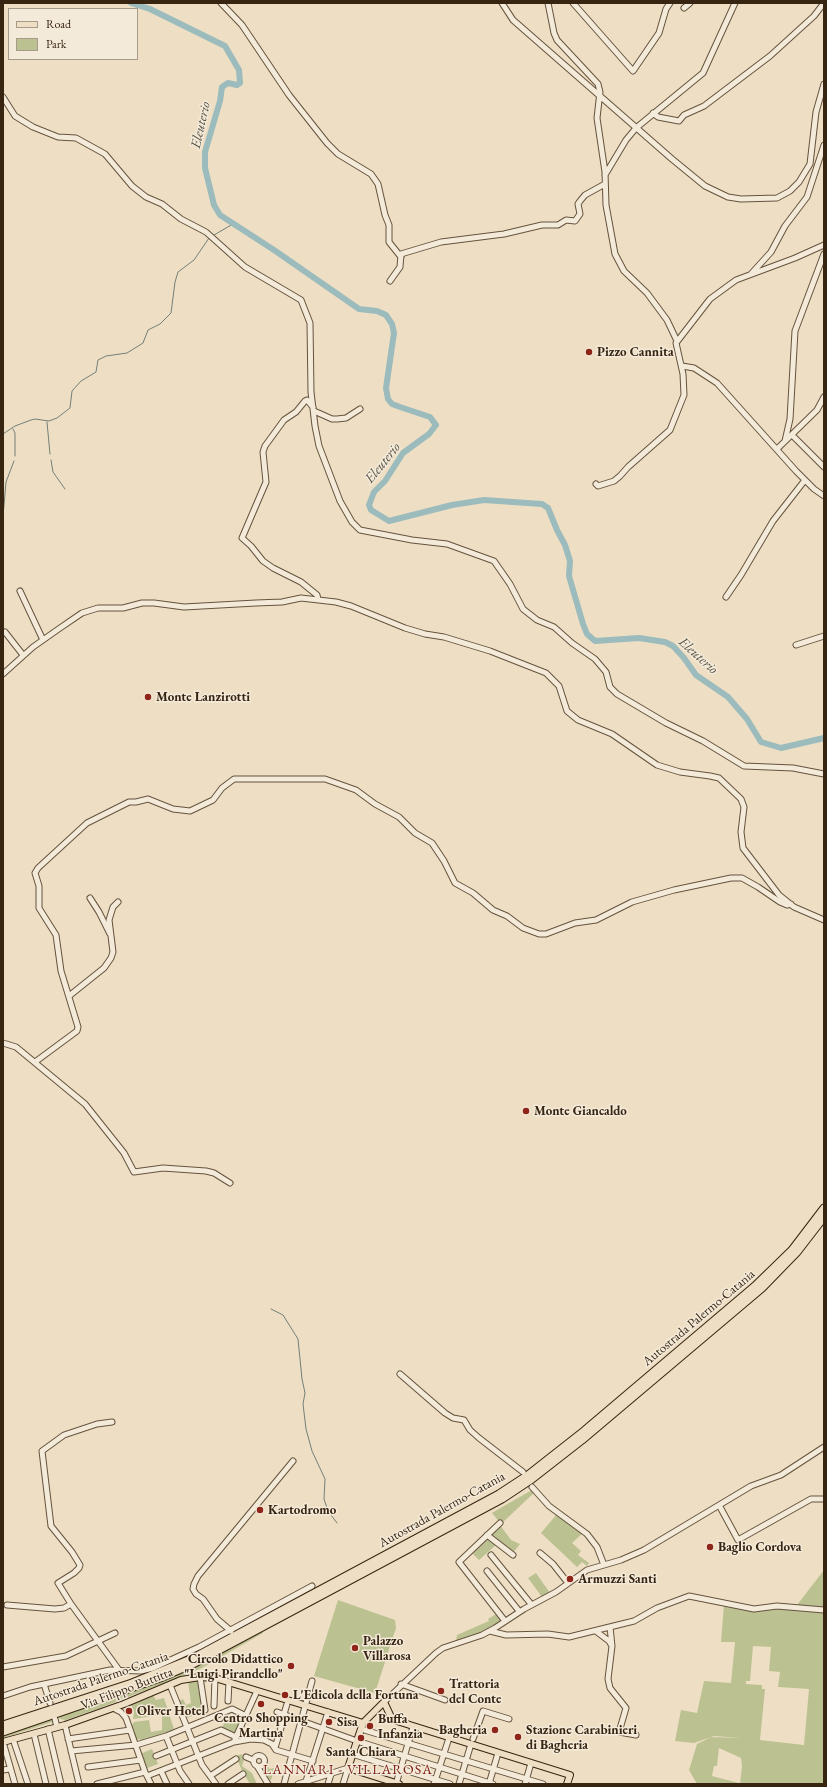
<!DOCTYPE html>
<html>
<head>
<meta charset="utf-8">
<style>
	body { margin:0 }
	#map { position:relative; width:827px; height:1787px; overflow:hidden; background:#eedfc4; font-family:"EB Garamond",serif }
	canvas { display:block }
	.frame { position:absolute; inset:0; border:4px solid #372411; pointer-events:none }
	.legend { position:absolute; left:8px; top:8px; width:130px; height:52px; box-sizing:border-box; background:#f4ead9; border:1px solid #a89b89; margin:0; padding:5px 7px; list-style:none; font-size:12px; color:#372411 }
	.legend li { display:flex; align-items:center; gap:8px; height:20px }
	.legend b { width:20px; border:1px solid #a89b89 }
</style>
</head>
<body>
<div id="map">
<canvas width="827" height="1787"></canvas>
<div class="frame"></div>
<ul class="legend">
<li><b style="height:5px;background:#eedfc4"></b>Road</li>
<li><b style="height:11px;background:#bcc192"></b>Park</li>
</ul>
</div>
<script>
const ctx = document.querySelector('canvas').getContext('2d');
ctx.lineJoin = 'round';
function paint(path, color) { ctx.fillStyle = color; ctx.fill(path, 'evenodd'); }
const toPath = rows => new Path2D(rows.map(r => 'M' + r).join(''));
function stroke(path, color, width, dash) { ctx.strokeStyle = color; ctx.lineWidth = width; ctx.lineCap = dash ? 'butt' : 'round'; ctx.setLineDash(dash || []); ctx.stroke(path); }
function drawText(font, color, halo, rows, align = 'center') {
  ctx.font = font + ' "EB Garamond",serif'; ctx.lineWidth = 3; ctx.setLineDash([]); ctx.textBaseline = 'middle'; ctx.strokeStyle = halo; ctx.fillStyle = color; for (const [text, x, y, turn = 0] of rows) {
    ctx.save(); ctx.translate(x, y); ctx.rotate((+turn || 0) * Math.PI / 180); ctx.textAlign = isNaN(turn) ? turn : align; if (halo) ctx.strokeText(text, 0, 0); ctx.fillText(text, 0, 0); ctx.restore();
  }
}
paint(toPath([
	[532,1490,535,1492,501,1524,492,1513,490,1514],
	[557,1514,560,1518,562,1518,583,1533,572,1543,581,1551,578,1555,589,1563,587,1566,582,1562,577,1567,541,1533],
	[500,1525,511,1540,520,1544,513,1553,490,1535],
	[487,1538,496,1545,479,1560,472,1553],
	[824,1570,824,1784,740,1784,742,1766,741,1758,719,1748,717,1766,714,1766,712,1776,739,1783,738,1784,697,1784,689,1770,697,1744,711,1737,742,1738,714,1736,694,1743,675,1741,681,1710,697,1713,704,1681,731,1683,735,1642,721,1642,724,1604,754,1609,797,1605],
	[753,1646,771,1647,769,1671,780,1672,778,1687,809,1689,804,1745,760,1740,765,1689,762,1689,762,1685,746,1684,746,1681,750,1681],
	[536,1573,550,1593,542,1597,528,1578],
	[338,1600,395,1620,396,1628,375,1693,314,1676],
	[496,1614,502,1622,500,1623,498,1622,487,1631,456,1641,457,1635,489,1621,488,1619],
	[262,1631,263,1633,200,1669,100,1708,66,1720,60,1719,59,1717,174,1676,223,1652],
	[197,1680,204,1711,187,1718,179,1701,183,1699,186,1705,191,1703,188,1681],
	[153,1695,156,1700,164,1698,174,1729,141,1742,140,1739,135,1740,133,1731,135,1731,132,1730,132,1725,134,1722,149,1720,151,1732,162,1730,162,1715,133,1719,134,1712,131,1704],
	[228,1717,240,1722,234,1733,222,1727],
	[52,1719,52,1722,3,1738,3,1735],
	[152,1749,158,1764,147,1768,140,1754],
	[242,1754,244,1760,242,1766,252,1773,257,1784,250,1784,242,1771,236,1756],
	[267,1761,269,1769,274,1768,272,1778,269,1782,262,1768]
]), '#bcc192');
stroke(toPath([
	[214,235,233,224],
	[47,422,50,454],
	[13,429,15,433,15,456],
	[3,434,15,426,31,420,35,419,49,421,57,418,70,408,72,391,81,381,96,372,98,360,106,356,127,353,143,343,148,330,160,324,171,313,175,282,178,272,194,260,209,238],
	[51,460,53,472,65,489],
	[3,517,6,482,14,461],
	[271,1309,283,1315,298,1339,302,1379,305,1393,303,1404,306,1429,312,1451,325,1479,324,1499,328,1511,337,1523]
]), '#737f78', 1);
stroke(toPath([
	[131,3,150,9,225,46,239,70,240,83,237,85,228,83,222,87,220,101,205,152,205,168,214,205,220,215,274,250,359,309,377,311,386,315,392,324,394,333,386,388,388,399,392,404,400,407,430,417,436,425,429,434,403,453,385,481,374,492,369,505,371,510,389,521,452,505,484,500,542,504,548,508,557,530,565,545,570,561,569,576,583,624,587,634,595,641,639,638,665,642,673,646,684,658,696,675,728,697,747,719,761,742,781,748,824,738]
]), '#9bbbbc', 6);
const minor = toPath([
	[221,3,242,25,289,95,327,143,338,154,371,174,378,184,385,215,389,225,389,242,401,257],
	[502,3,513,20,672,159,705,186,728,197,741,199,777,198,790,191,799,182,810,164,816,112,824,84],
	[548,3,554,33,557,40,598,84,600,92,597,118,605,172,606,205,615,254,624,271,647,293,667,320,677,341],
	[573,3,633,71,659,33,666,9,670,3],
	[684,8,690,3],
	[3,97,15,116,33,127,58,137,76,138,105,154,132,186,146,197,162,204,181,219,206,232,245,267,301,300,310,323,311,392,315,426,319,446,340,501,352,522,360,530,412,540,447,544,494,561,510,584,523,609,537,620,554,627,572,643,595,659,606,672,610,687,617,694,666,723,703,741,744,766,793,768,824,774],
	[653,113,658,117,679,121,684,115,704,106,770,56,814,16,824,3],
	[605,175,626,140,636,128,703,73,735,3],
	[751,274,771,252,785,226,807,197,824,145],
	[390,281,400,267,401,254,441,242,504,234,542,225,558,225,566,220,575,221,580,214,578,204,580,201,585,195,605,184],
	[682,366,694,368,717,383,796,471,814,489,824,496],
	[313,407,307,400,305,401,296,412,284,420,265,446,263,452,266,482,242,538,251,546,263,561,273,568,301,582,317,595,318,599],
	[314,411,332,419,337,419,346,418,360,409],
	[792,435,824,467],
	[785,441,790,419,795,331,824,254],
	[777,449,817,410,824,397],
	[596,484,598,486,614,481,620,476,628,467,670,430,684,395,683,374,676,343,710,299,736,280,795,258,824,245],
	[20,591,43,640],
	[726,597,741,575,773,521,805,480],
	[5,632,23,655],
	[796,645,824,636],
	[3,674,33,647,60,628,82,613,98,608,123,608,142,603,154,603,184,607,256,603,282,602,301,598,336,602,351,606,405,628,425,634,444,637,490,651,546,673,559,686,567,711,578,720,612,734,657,765,680,772,710,776,719,778,741,799,744,807,741,832,743,848,779,895,794,907,824,920],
	[90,898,99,912,110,934],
	[69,996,104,968,111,958,113,952,109,920,113,907,118,902],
	[3,1043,16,1047,85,1104,124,1153,134,1172,163,1168,206,1171,214,1173,230,1183],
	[35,1062,77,1031,78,1027,61,971,56,935,39,908,39,886,35,873,38,868,87,823,129,802,136,802,148,799,173,809,190,811,213,800,222,788,234,779,325,779,356,790,375,804,399,817,415,833,432,843,444,861,455,883,473,893,493,910,507,916,523,928,539,934,546,934,575,923,596,920,632,902,674,890,731,878,742,878,758,887,780,902,787,905,791,904],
	[400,1374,445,1413,453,1418,464,1420,470,1430,479,1438,523,1472],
	[112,1422,97,1424,64,1435,42,1451,51,1526,72,1552,80,1565,79,1568,74,1573,58,1583,71,1604,119,1670],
	[532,1487,549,1506,587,1534,597,1547,604,1565],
	[719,1505,738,1540,811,1499,824,1499],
	[500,1523,459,1562,505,1621],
	[487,1535,513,1555],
	[540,1553,553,1564,568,1583],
	[491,1555,531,1604],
	[487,1571,519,1611],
	[7,1605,55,1609,64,1608,71,1604],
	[231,1631,217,1619,203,1599,196,1594,193,1589,194,1584,198,1576,293,1461],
	[490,1631,506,1635,548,1634,569,1637,634,1621,657,1608,689,1596,754,1609,777,1606,824,1610],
	[597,1632,609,1641,612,1646,610,1627],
	[612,1646,608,1679,610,1688,626,1708,619,1732,636,1735],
	[3,1667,66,1656,115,1633],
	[200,1677,205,1710],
	[44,1684,50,1703],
	[401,1684,445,1700],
	[170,1685,202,1765,216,1784],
	[3,1696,30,1687,110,1670,141,1671,153,1668,199,1647,312,1586],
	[228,1701,229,1682],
	[384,1702,436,1653,443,1648,482,1635,495,1628,524,1609,556,1592,587,1570,621,1560,644,1550,751,1486,781,1475,824,1447],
	[214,1706,215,1678],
	[113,1708,121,1712,126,1718,145,1772,151,1784],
	[277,1712,357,1741,493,1784],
	[284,1714,287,1704],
	[55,1719,57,1727],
	[65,1725,79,1784],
	[48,1729,61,1784],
	[361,1729,543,1784],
	[34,1734,46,1784],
	[166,1736,180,1771,189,1784],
	[13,1739,28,1784],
	[68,1739,130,1730],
	[235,1739,257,1691],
	[473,1739,483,1711,509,1719],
	[3,1742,15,1784],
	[275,1748,285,1714],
	[71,1751,136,1745,166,1736,232,1709,246,1716],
	[352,1754,450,1784],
	'253.5 1761a5.5 5.5 0 1 1 11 0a5.5 5.5 0 1 1-11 0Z',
	[156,1756,221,1730,236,1737],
	[246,1757,253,1760],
	[257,1766,268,1784],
	[88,1767,141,1760],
	[3,1770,10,1769],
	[161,1771,167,1784],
	[147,1776,234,1742,251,1739,264,1740,272,1744,276,1750,313,1761],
	[210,1776,236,1759],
	[306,1781,328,1712],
	[97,1784,145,1772],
	[228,1784,243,1774],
	[284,1784,312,1681],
	[298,1784,348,1768,343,1784],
	[328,1784,331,1774],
	[396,1784,413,1727],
	[434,1784,449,1738],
	[459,1784,471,1744],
	[489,1784,498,1753],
	[525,1784,531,1763]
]);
const major = toPath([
	[363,1723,384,1702,391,1717,397,1721,570,1775,567,1784],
	[363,1723,348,1768,399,1784],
	[3,1742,65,1725,124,1704,181,1680,200,1677,215,1678,363,1723]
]);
const highway = toPath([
	[3,1725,132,1683,191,1659,499,1494,528,1475,584,1431,755,1286,792,1250,824,1208],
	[3,1732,160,1678,195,1663,502,1499,532,1479,582,1440,762,1288,797,1252,824,1217]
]);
stroke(minor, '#65533e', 7);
stroke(major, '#372411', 8);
stroke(highway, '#372411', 9);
stroke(minor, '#f4ead9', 5);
stroke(major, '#eedfc4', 6);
stroke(highway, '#eedfc4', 7);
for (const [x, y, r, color] of [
	[589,352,4,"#8f2418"],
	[148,697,4,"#8f2418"],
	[526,1111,4,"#8f2418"],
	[260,1510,4,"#8f2418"],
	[710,1547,4,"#8f2418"],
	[570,1579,4,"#8f2418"],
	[355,1648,4,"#8f2418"],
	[291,1666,4,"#8f2418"],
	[441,1691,4,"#8f2418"],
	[285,1695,4,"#8f2418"],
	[261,1704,4,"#8f2418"],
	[129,1711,4,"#8f2418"],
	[329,1722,4,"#8f2418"],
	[370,1726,4,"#8f2418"],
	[495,1730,4,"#8f2418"],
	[518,1737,4,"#8f2418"],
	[361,1738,4,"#8f2418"]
]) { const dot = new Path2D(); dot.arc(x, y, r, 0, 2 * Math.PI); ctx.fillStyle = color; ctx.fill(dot); stroke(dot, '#f4ead9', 1.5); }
drawText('bold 13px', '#372411', '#f4ead9', [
	["Pizzo Cannita",597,352],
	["Monte Lanzirotti",156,697],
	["Monte Giancaldo",534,1111],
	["Kartodromo",268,1510],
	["Baglio Cordova",718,1547],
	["Armuzzi Santi",578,1579],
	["Palazzo",363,1641],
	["Villarosa",363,1656],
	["Circolo Didattico",283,1659,"right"],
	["\"Luigi Pirandello\"",283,1674,"right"],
	["Trattoria",449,1684],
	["del Conte",449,1699],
	["L'Edicola della Fortuna",293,1695],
	["Oliver Hotel",137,1711],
	["Centro Shopping",261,1718,"center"],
	["Martina",261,1733,"center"],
	["Buffa",378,1719],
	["Infanzia",378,1734],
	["Sisa",337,1722],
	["Bagheria",487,1730,"right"],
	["Stazione Carabinieri",526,1730],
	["di Bagheria",526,1745],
	["Santa Chiara",361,1752,"center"]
], 'left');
drawText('13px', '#372411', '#f4ead9', [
	["Autostrada Palermo-Catania",699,1318,-40],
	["Autostrada Palermo-Catania",442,1510,-29],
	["Autostrada Palermo-Catania",101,1679,-19],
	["Via Filippo Buttitta",127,1689,-21]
]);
drawText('italic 14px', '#555144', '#f4ead9', [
	["Eleuterio",201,125,-77],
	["Eleuterio",383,463,-51],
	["Eleuterio",698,656,42]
]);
ctx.letterSpacing = '1px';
drawText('14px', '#7a1f14', '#f4ead9', [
	["LANNARI - VILLAROSA",348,1770]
]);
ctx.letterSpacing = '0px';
</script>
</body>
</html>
